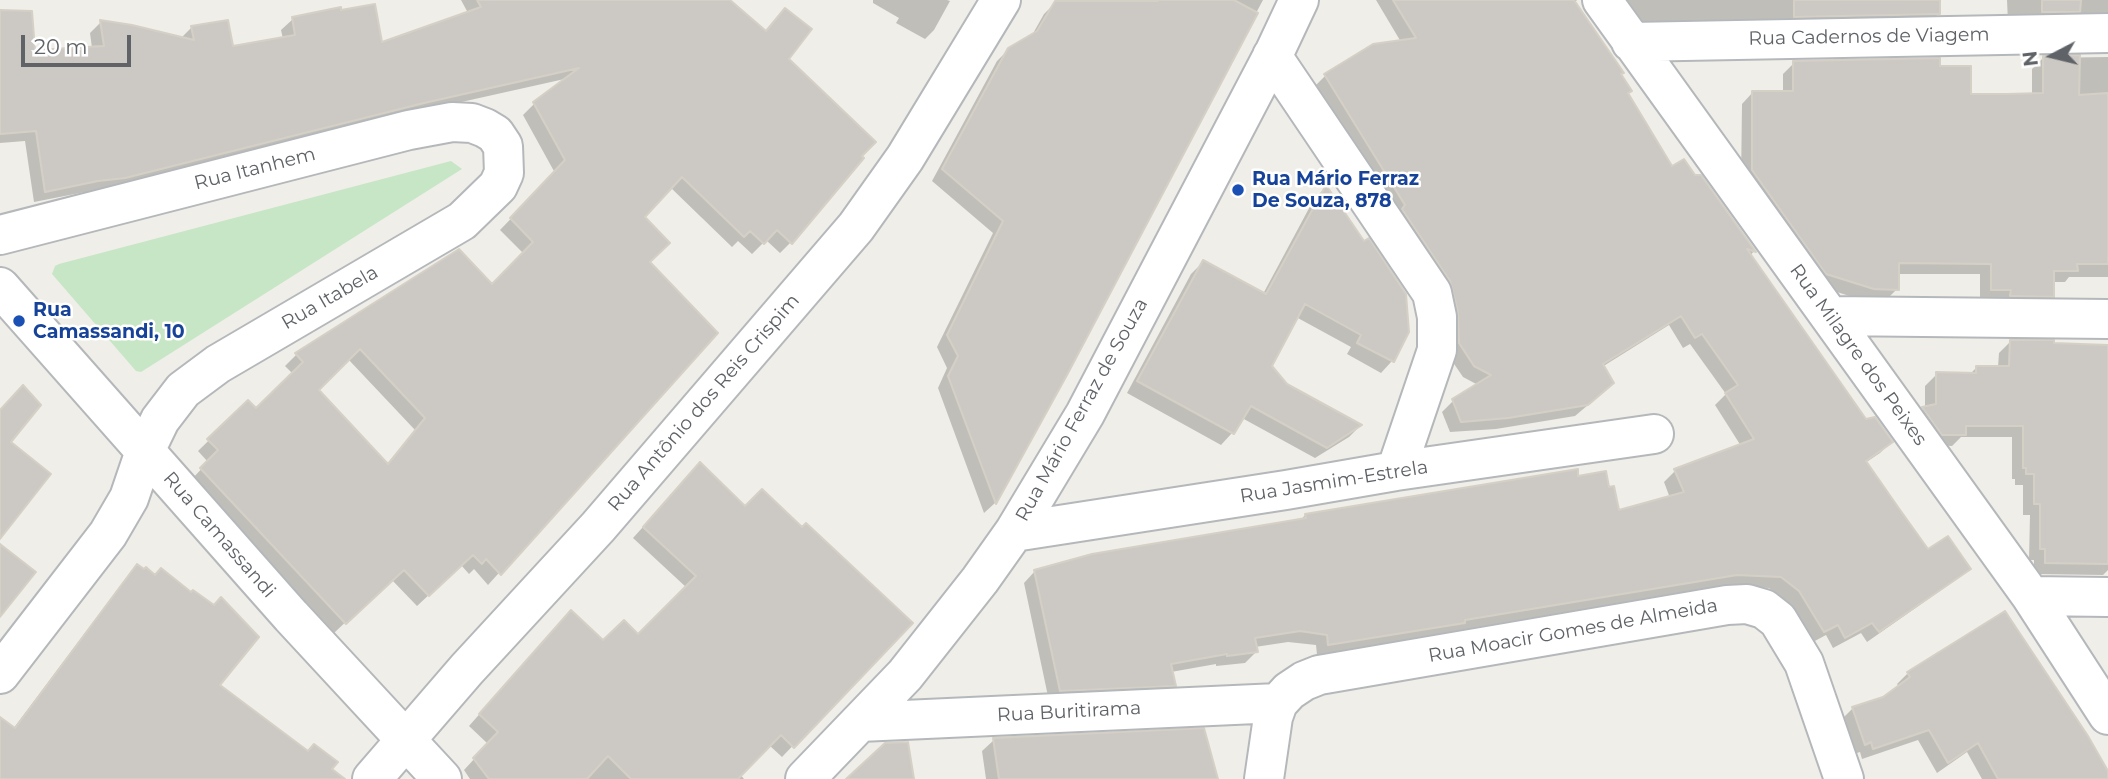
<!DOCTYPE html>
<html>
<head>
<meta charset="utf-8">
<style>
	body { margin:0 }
	#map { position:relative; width:2108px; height:779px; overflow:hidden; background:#f0eee8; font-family:Montserrat,sans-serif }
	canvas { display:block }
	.north { position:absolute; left:2017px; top:21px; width:70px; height:70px; -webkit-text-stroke:5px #fff; paint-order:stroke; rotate:263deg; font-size:19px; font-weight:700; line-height:28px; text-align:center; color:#5f6367 }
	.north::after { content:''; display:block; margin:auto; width:24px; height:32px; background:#5f6367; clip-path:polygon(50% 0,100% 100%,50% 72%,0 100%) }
	.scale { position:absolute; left:21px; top:35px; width:110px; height:32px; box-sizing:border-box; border:4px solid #5f6367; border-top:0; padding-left:9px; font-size:21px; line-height:24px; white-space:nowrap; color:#5f6367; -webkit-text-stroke:5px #fff; paint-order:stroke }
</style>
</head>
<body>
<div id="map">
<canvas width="2108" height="779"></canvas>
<div class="north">N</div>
<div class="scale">20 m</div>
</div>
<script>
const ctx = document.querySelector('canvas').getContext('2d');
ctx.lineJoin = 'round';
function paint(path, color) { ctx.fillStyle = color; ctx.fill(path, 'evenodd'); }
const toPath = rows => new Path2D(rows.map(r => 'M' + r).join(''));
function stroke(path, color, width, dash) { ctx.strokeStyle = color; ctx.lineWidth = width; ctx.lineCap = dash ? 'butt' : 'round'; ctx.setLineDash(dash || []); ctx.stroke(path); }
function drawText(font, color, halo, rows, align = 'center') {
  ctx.font = font + ' Montserrat,sans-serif'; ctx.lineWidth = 5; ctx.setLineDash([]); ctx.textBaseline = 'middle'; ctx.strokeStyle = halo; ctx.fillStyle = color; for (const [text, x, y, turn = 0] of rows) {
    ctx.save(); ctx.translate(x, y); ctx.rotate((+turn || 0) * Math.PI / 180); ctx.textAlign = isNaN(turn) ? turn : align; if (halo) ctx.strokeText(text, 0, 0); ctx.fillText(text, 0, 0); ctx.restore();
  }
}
paint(toPath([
	[451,161,462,169,141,372,136,371,52,274,55,266,59,264]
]), '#c6e6c6');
paint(toPath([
	[461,0,727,0,787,60,791,242,780,253,766,240,752,254,738,241,732,247,670,187,642,218,647,262,715,333,488,585,474,569,469,574,461,565,417,606,391,579,334,633,191,480,208,462,198,451,248,402,256,411,293,374,285,366,296,355,459,251,492,286,524,254,500,230,555,173,523,115,534,104,569,78,412,113,113,188,85,192,34,202,25,141,0,143,0,11,34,52,92,48,90,33,101,22,181,38,192,27,232,48,283,39,281,30,293,19,381,45,468,13],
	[348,359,415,430,387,465,317,390],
	[873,0,947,0,950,1,934,30,925,39,896,23,899,18,873,3],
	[1069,0,1263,0,995,503,984,513,938,388,947,368,937,347,993,233,932,181,997,61,1009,49,1031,37,1044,14,1056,2,1070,2],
	[1376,0,1577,0,1573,4,1619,75,1627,93,1671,168,1694,176,1700,176,1754,251,1750,256,1865,421,1891,442,1880,453,1865,463,1928,552,1969,568,1957,579,1867,642,1861,633,1833,648,1826,635,1813,642,1788,602,1769,588,1724,585,1455,631,1452,633,1408,641,1317,655,1316,645,1288,642,1255,647,1256,652,1245,663,1216,666,1216,664,1171,672,1174,685,1163,696,1049,701,1024,583,1035,571,1300,521,1305,515,1577,478,1607,489,1618,512,1670,498,1664,482,1675,471,1741,446,1715,405,1726,394,1690,344,1683,348,1669,325,1602,367,1601,394,1575,416,1496,429,1450,432,1442,412,1453,401,1478,385,1463,377,1448,355,1314,87,1325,76,1374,45,1401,42],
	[1610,0,1938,0,1938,14,1927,25,1647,23,1624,19],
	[2007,0,2108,0,2108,25,2008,23],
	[2108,57,2108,277,2069,277,2065,282,2052,282,2052,296,2041,307,1980,301,1980,274,1897,274,1897,289,1886,300,1862,300,1815,285,1741,182,1742,104,1753,92,1783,93,1783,74,1794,63,1938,68,1969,96,2032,95,2032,69,2043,58],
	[1325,188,1407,332,1392,361,1381,373,1347,354,1351,347,1296,317,1270,366,1285,386,1360,426,1349,437,1315,458,1242,418,1232,433,1221,445,1127,393,1191,274,1203,262,1263,294,1314,199],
	[2010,342,2108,346,2108,570,2103,575,2034,574,2034,560,2029,560,2030,515,2023,515,2023,485,2015,485,2015,479,2012,479,2012,437,1961,437,1952,446,1930,445,1912,420,1925,408,1925,386,1937,374,1970,374,1977,367,1998,367,1999,353],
	[689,476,745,508,802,529,910,623,782,757,769,745,740,774,744,779,470,779,464,770,488,744,469,726,560,623,603,643,638,636,687,588,633,538],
	[138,567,218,685,322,779,0,779,0,737,13,729,126,578],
	[2004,613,2108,774,2108,779,1982,779,1967,752,1937,773,1918,740,1862,759,1860,752,1854,754,1842,719,1853,708,1884,698,1899,687,1897,684,1908,673],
	[994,740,1216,779,986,779,982,751]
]), '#0003');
const building = toPath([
	[477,0,730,0,766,31,785,8,812,29,789,59,876,142,862,156,864,158,792,244,777,230,764,244,750,231,744,237,682,177,645,217,670,243,650,262,718,333,501,575,486,559,482,564,473,555,429,596,404,570,346,624,200,468,218,450,207,439,248,400,256,408,303,362,295,353,459,249,492,284,533,242,510,218,565,160,533,102,579,68,424,103,125,178,98,181,45,192,36,131,0,134,0,10,32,11,35,50,104,46,100,20,132,25,194,40,191,26,228,20,233,46,295,35,292,17,341,7,341,10,375,4,382,42,481,7,477,0],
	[360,349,425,418,388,464,319,390,360,349],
	[1155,0,1234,0,1258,13,1067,375,996,504,948,376,958,356,947,335,1003,221,942,169,1008,48,1037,31,1055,1,1158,1,1155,0],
	[1393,0,1574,0,1624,73,1621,74,1632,91,1628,93,1672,166,1684,159,1695,175,1701,175,1756,252,1747,249,1866,419,1875,417,1893,442,1866,461,1898,507,1928,549,1948,536,1971,569,1879,632,1872,623,1845,638,1838,625,1824,632,1799,591,1781,577,1737,575,1465,620,1465,623,1421,630,1328,645,1327,635,1300,631,1255,638,1258,652,1227,656,1227,654,1171,664,1176,686,1060,691,1034,570,1092,554,1306,518,1305,514,1578,469,1578,476,1606,471,1609,487,1614,486,1619,510,1684,492,1674,469,1754,439,1725,393,1738,385,1702,334,1695,338,1681,316,1603,364,1614,383,1588,405,1508,418,1461,422,1452,399,1491,375,1474,366,1459,343,1458,313,1450,281,1402,209,1405,205,1324,74,1373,44,1416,38,1393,0],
	[1794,0,1940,0,1940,14,1794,17,1794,0],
	[2042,0,2081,0,2080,12,2042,12,2042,0],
	[2080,55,2079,95,2108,93,2108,264,2077,264,2078,271,2054,271,2054,297,2010,296,2011,290,1991,290,1991,264,1899,263,1899,290,1874,289,1826,274,1752,170,1752,91,1793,91,1793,61,1940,58,1940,66,1971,66,1971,94,2007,94,2043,93,2043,56,2080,55],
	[1326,185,1364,241,1369,238,1406,294,1409,332,1394,362,1357,343,1361,335,1305,304,1272,366,1287,384,1362,425,1327,448,1251,406,1234,434,1137,381,1203,260,1266,294,1326,185],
	[2010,340,2054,340,2054,343,2108,345,2108,564,2045,563,2045,549,2040,549,2040,504,2034,504,2034,474,2026,474,2026,468,2023,468,2023,426,1966,426,1966,435,1942,435,1922,407,1936,404,1936,372,1976,373,1976,366,2009,366,2010,340],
	[23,385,41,405,11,442,51,474,0,539,0,410,23,385],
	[700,462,745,506,762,489,802,527,806,523,913,623,794,748,781,735,738,779,631,779,608,756,587,779,489,779,473,758,498,732,479,714,571,610,603,640,624,620,638,634,696,576,643,527,700,462],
	[0,544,36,572,0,617,0,544],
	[137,564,144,569,146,567,155,575,161,568,191,592,193,590,214,605,221,597,259,637,220,685,308,751,314,744,338,762,332,769,345,779,0,779,0,717,15,728,137,564],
	[2005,611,2088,736,2108,771,2108,779,1998,779,1978,743,1948,763,1929,730,1873,749,1871,742,1865,745,1852,707,1883,697,1910,677,1907,672,2005,611],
	[1204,728,1218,779,999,779,993,738,1204,728],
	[908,742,914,779,846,779,885,743,908,742]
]);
paint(building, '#ccc9c4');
stroke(building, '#d5d0c6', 2);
const minor = toPath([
	[1602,0,2031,596,2108,715],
	[1631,42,2108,33],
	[1272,56,1432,293,1437,317,1437,350,1396,471],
	[0,235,409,130,452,122,472,123,485,128,495,134,503,146,504,173,498,186,462,221,218,364,183,390,160,420,145,451,129,498,108,534,0,674],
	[0,287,291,616,442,779],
	[1831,316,2108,319],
	[1014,532,1286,490,1396,471,1654,434],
	[2031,596,2108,597],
	[860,722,1278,703],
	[372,779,467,669,598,527,856,227,905,158,1001,0],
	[805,779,905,675,980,580,1014,532,1085,414,1275,51,1299,0],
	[1264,779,1273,717,1278,703,1289,691,1304,681,1319,675,1727,605,1747,604,1764,609,1778,620,1804,663,1844,779]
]);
stroke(minor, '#b5b8bb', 42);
stroke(minor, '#fff', 38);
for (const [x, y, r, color] of [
	[1238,190,7,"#1a4fb4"],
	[19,321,7,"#1a4fb4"]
]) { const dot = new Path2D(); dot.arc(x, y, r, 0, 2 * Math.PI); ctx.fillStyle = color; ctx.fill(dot); stroke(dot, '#fff', 2.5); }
drawText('19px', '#5f6367', '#fff', [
	["Rua Cadernos de Viagem",1869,37,-1],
	["Rua Itanhem",255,169,-14],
	["Rua Itabela",330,298,-30],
	["Rua Milagre dos Peixes",1858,355,54],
	["Rua Antônio dos Reis Crispim",704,403,-49],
	["Rua Mário Ferraz de Souza",1082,410,-61],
	["Rua Jasmim-Estrela",1334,482,-9],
	["Rua Camassandi",219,535,49],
	["Rua Moacir Gomes de Almeida",1573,631,-10],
	["Rua Buritirama",1069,712,-3]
]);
drawText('bold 19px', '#164399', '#fff', [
	["Rua Mário Ferraz",1252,179],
	["De Souza, 878",1252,201],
	["Rua",33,310],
	["Camassandi, 10",33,332]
], 'left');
</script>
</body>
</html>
